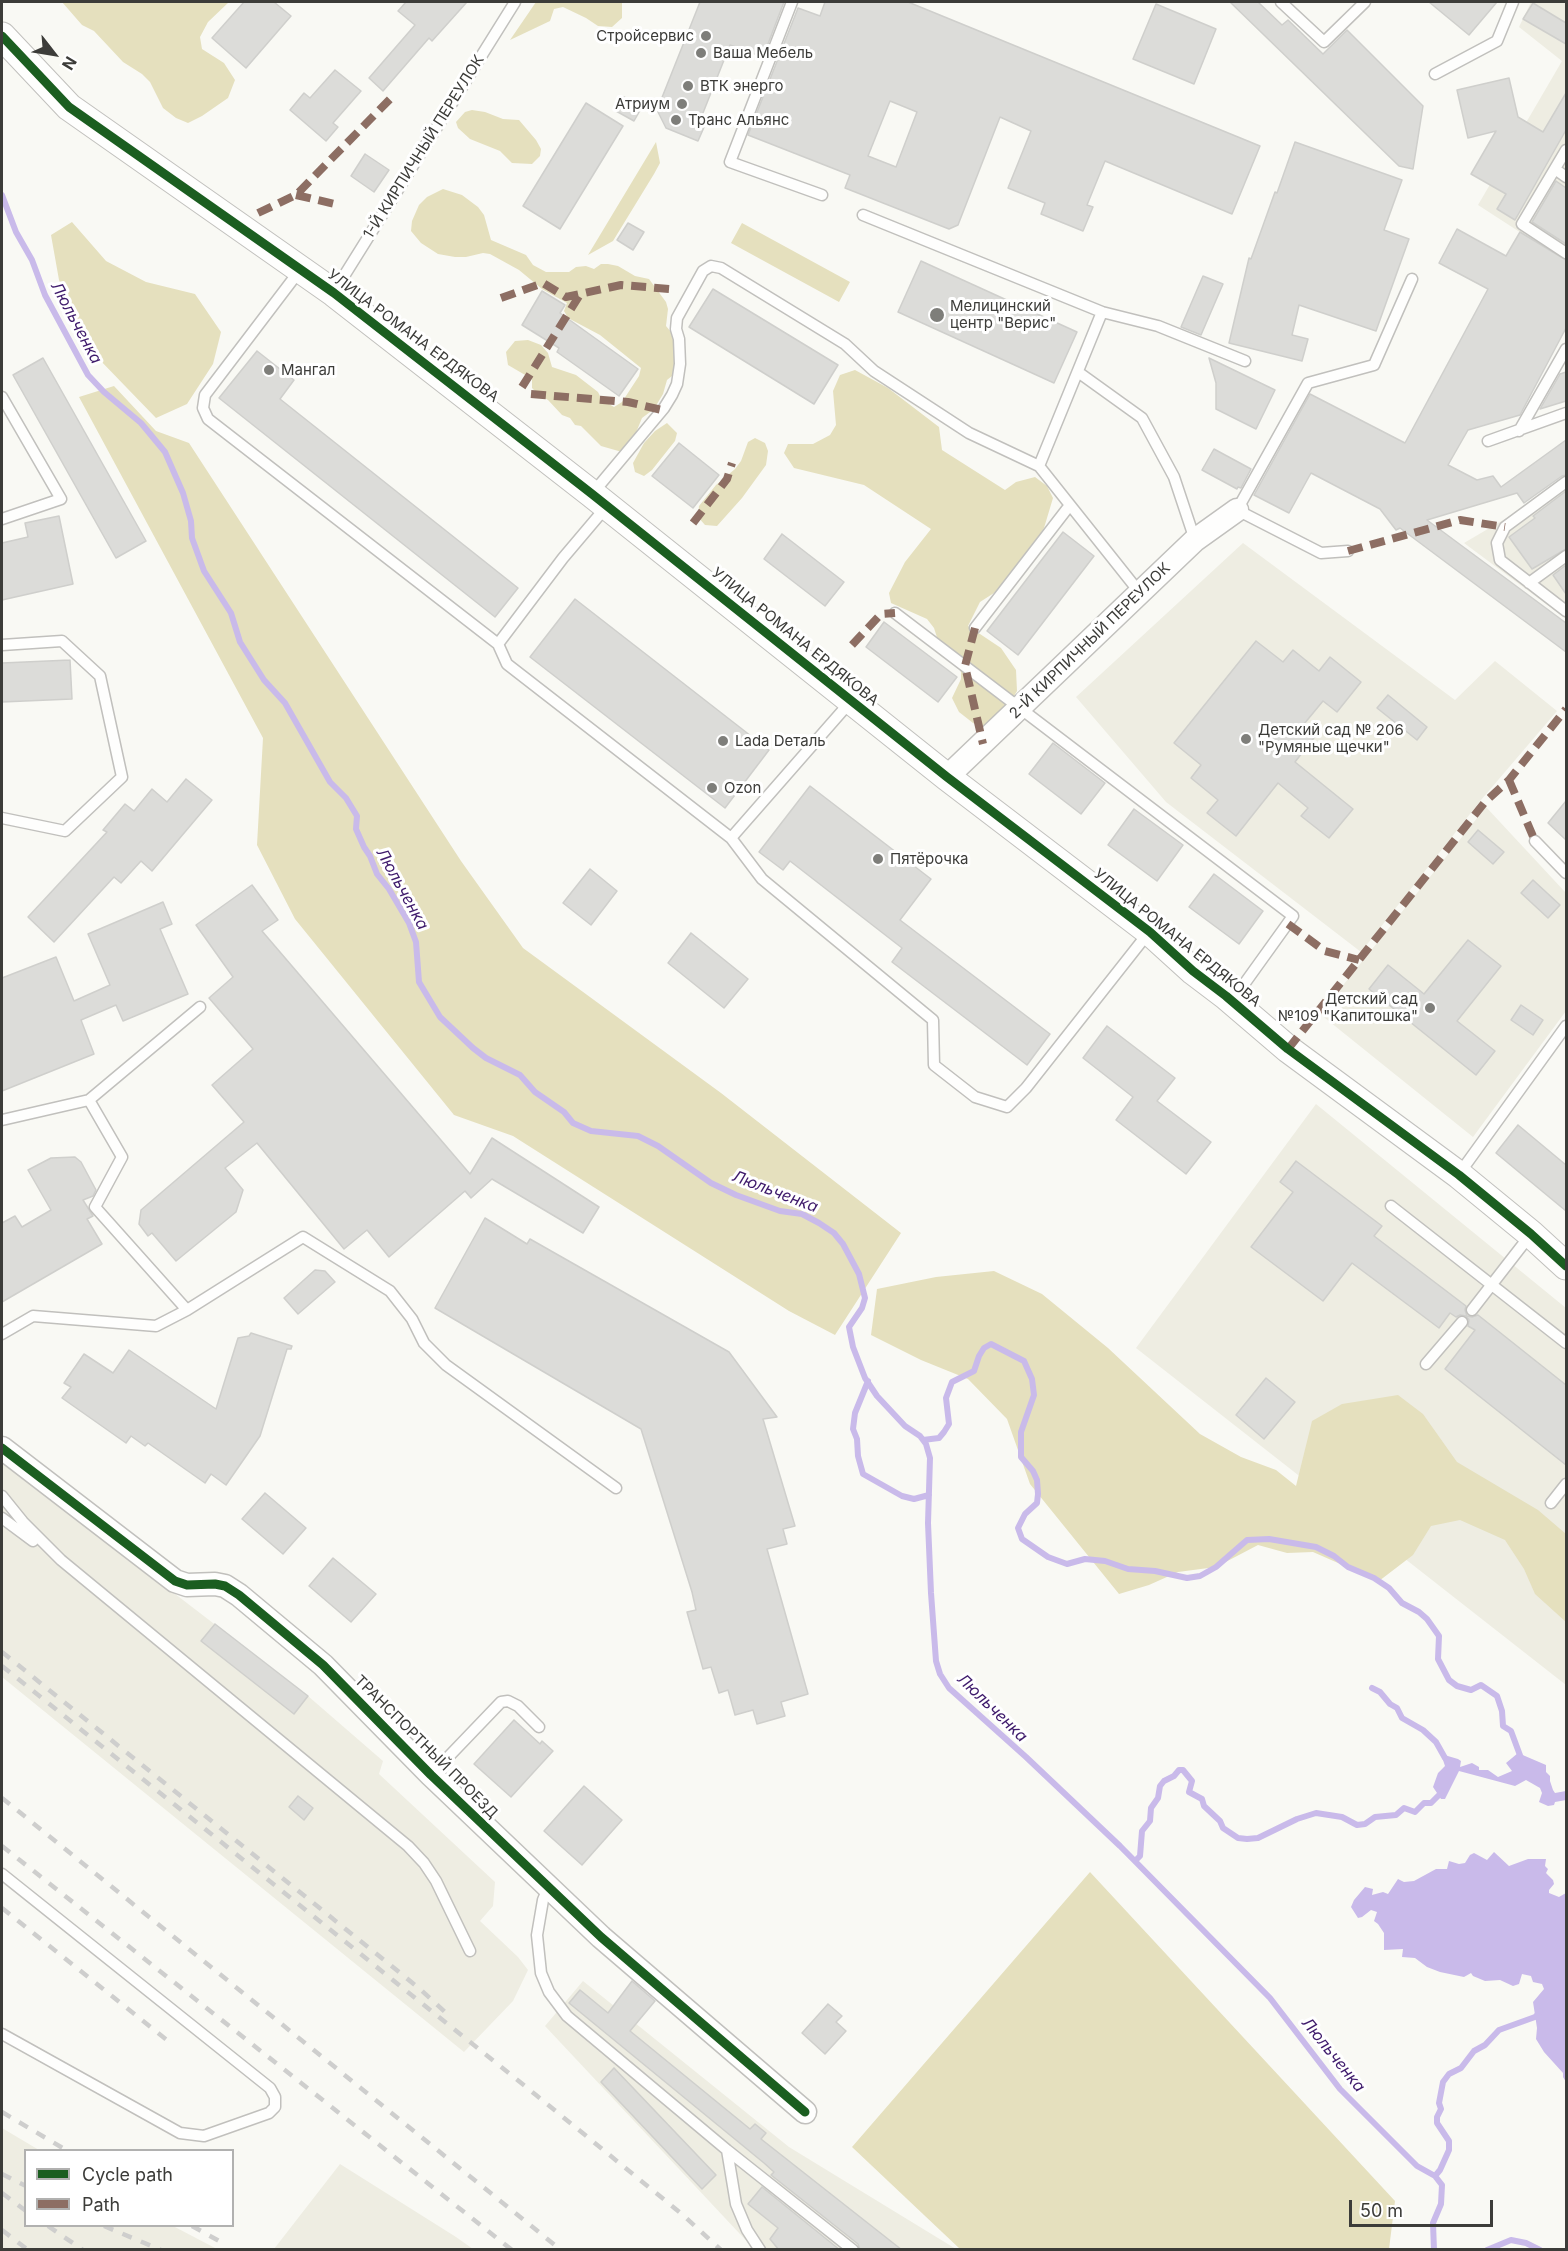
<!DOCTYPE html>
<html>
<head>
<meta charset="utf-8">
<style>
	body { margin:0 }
	#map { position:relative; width:1568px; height:2251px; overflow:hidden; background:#f9f9f4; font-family:Inter,sans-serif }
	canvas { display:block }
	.frame { position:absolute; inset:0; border:3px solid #3c3c39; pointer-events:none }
	.legend { position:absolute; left:24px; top:2149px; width:210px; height:78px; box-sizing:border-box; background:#fff; border:2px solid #b1b1b0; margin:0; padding:8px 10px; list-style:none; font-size:18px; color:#3c3c39 }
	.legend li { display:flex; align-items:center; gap:12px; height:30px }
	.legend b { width:30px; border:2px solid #b1b1b0 }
	.north { position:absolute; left:24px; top:24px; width:60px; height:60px; -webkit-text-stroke:4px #fff; paint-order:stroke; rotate:121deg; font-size:16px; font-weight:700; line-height:24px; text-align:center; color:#3c3c39 }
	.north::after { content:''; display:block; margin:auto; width:21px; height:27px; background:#3c3c39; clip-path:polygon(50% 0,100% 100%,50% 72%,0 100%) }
	.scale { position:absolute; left:1349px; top:2200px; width:144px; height:27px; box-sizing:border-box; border:3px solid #3c3c39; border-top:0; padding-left:8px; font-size:18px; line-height:21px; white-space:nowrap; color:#3c3c39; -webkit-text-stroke:4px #fff; paint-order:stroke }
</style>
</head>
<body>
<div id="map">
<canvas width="1568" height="2251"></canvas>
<div class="frame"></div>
<ul class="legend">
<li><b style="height:8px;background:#1b5e20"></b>Cycle path</li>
<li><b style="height:8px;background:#8d6e63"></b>Path</li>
</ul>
<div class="north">N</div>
<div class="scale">50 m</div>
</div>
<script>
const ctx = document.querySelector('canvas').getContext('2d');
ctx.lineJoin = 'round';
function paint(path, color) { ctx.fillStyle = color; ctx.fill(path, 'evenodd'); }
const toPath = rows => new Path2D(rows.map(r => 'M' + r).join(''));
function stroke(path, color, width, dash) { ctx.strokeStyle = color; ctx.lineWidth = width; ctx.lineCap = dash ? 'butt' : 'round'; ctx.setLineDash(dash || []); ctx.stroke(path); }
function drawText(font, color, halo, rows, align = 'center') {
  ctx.font = font + ' Inter,sans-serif'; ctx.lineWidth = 6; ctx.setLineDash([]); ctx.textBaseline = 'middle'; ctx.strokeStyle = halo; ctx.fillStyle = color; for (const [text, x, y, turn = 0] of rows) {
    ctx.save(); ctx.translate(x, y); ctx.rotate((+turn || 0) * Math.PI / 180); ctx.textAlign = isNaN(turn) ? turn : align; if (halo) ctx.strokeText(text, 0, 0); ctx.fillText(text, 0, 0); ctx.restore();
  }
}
paint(toPath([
	[1531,2,1566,2,1566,262,1478,205,1562,61,1519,27],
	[1566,483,1566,619,1464,543],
	[1243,543,1455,700,1495,661,1557,711,1481,800,1361,952,1166,802,1076,697],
	[1486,807,1566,893,1566,1011,1473,1137,1320,1014],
	[1316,1104,1566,1308,1566,1685,1136,1348],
	[2,1461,308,1696,383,1761,379,1774,495,1882,493,1906,480,1921,518,1957,528,1970,513,2001,464,2052,2,1677],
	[583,1981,789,2147,956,2249,754,2249,545,2026],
	[2,2128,39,2150,26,2150,26,2226,173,2226,217,2249,2,2249],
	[340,2164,456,2237,473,2249,274,2249]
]), '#eeede2');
paint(toPath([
	[62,2,229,2,208,22,200,37,202,49,224,63,235,80,228,98,202,116,188,123,176,118,163,108,150,82,142,74,123,62,94,31,82,25],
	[536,2,622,2,622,18,612,27,598,26,586,18,563,7,554,9,550,21,510,40],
	[472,110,485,112,503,119,519,120,536,140,541,149,540,156,532,164,512,163,500,151,470,139,458,128,456,122,465,112],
	[656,142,660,163,654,174,613,241,588,255],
	[443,189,462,195,478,207,484,215,491,240,526,255,533,265,546,272,569,272,576,267,586,266,594,269,601,264,608,264,618,266,635,276,649,279,666,302,668,309,666,326,671,332,674,344,676,367,672,376,667,380,663,394,654,409,642,418,635,435,622,452,601,446,581,426,575,425,570,418,562,415,548,400,539,395,532,388,532,379,508,365,506,352,515,341,528,340,541,345,548,353,552,367,576,375,598,392,602,400,614,407,622,402,639,376,641,368,600,335,568,318,564,311,567,303,542,289,519,270,490,254,483,253,466,257,455,257,438,254,421,243,411,231,412,221,419,205,427,197],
	[72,222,106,261,146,282,195,294,221,332,213,364,187,404,156,418,97,357,76,319,59,280,51,235],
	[742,223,850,282,839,302,731,243],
	[855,370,888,388,939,427,942,450,1005,490,1016,482,1035,477,1047,486,1053,498,1044,528,1023,561,994,593,980,602,968,626,1001,648,1016,670,1017,691,1006,710,992,724,982,727,973,723,959,712,952,698,961,679,961,672,957,665,943,656,934,628,927,619,891,603,889,593,905,562,931,529,864,485,794,468,784,453,788,444,813,444,830,435,836,425,833,391,840,375],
	[114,386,156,431,189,443,461,861,523,948,721,1093,901,1233,835,1335,789,1311,513,1136,454,1115,295,919,257,845,263,738,79,397],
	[667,423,677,433,675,441,652,470,644,476,635,472,633,463,644,443,655,431],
	[755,438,765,443,768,451,766,465,742,498,717,526,705,525,698,517,699,506,716,485,735,469,741,461,748,442],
	[994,1271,1042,1294,1108,1348,1200,1434,1241,1457,1276,1470,1296,1486,1312,1421,1342,1404,1398,1395,1423,1414,1457,1462,1538,1510,1566,1534,1566,1622,1535,1594,1524,1569,1505,1540,1460,1520,1431,1526,1413,1555,1379,1581,1313,1552,1287,1553,1258,1545,1216,1567,1178,1572,1149,1585,1119,1594,1030,1484,1007,1419,968,1379,921,1360,871,1335,877,1289,936,1277],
	[1090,1872,1395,2201,1389,2249,960,2249,852,2147]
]), '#e5e0be');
paint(toPath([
	[1518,1753,1546,1765,1546,1772,1550,1776,1550,1781,1553,1790,1555,1793,1566,1791,1566,1800,1555,1802,1554,1805,1548,1806,1539,1802,1542,1793,1540,1788,1526,1780,1515,1786,1459,1771,1445,1799,1441,1799,1433,1787,1438,1773,1445,1766,1441,1754,1458,1759,1461,1761,1460,1767,1472,1763,1479,1767,1479,1770,1488,1770,1498,1777,1512,1771,1506,1763],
	[1494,1852,1509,1866,1528,1859,1546,1859,1545,1866,1548,1869,1546,1873,1553,1880,1554,1884,1549,1890,1549,1893,1559,1897,1566,1893,1566,2082,1563,2077,1563,2073,1544,2052,1536,2039,1537,2028,1533,2002,1544,1989,1542,1984,1533,1982,1531,1976,1522,1974,1519,1984,1513,1986,1500,1980,1485,1981,1473,1976,1471,1973,1464,1977,1440,1972,1427,1967,1415,1958,1402,1957,1403,1949,1384,1950,1384,1933,1378,1924,1374,1921,1377,1912,1371,1910,1362,1917,1358,1918,1351,1907,1354,1900,1365,1887,1373,1889,1372,1895,1383,1892,1388,1894,1398,1879,1404,1882,1414,1881,1436,1869,1447,1869,1449,1861,1459,1864,1465,1863,1470,1855,1474,1853,1487,1860]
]), '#c9baea');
stroke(toPath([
	[2,195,16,232,32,260,45,295,88,375,104,392,141,423,165,452,183,493,191,521,192,538,204,571,231,613,240,642,264,680,285,703,330,782,346,798,357,816,356,829,364,847,370,856,377,874,389,889,409,923,416,942,419,982,440,1017,473,1048,486,1058,520,1075,535,1092,564,1112,573,1123,591,1131,638,1136,658,1146,711,1183,736,1195,780,1211,802,1214,819,1223,834,1233,843,1244,859,1274,865,1298,862,1308,849,1327,853,1347,865,1378,877,1396,905,1426,920,1436,926,1444,930,1458,928,1523,931,1593,936,1661,940,1674,949,1688,1026,1757,1120,1846,1270,1998,1340,2089,1417,2166,1435,2176,1442,2185,1441,2204,1433,2223,1434,2250],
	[868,1381,855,1413,853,1429,857,1439,858,1456,863,1474,902,1496,914,1499,929,1495],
	[923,1440,939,1438,944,1432,949,1424,946,1398,952,1382,974,1371,979,1356,984,1348,991,1344,1024,1361,1032,1379,1034,1395,1021,1432,1021,1457,1033,1471,1037,1480,1038,1494,1037,1503,1025,1514,1018,1528,1022,1539,1048,1557,1067,1564,1085,1559,1105,1561,1128,1569,1155,1571,1187,1578,1200,1576,1216,1567,1247,1540,1269,1539,1316,1547,1334,1556,1348,1567,1374,1578,1389,1588,1402,1603,1419,1612,1427,1619,1439,1636,1438,1659,1449,1680,1457,1686,1471,1690,1481,1685,1497,1696,1502,1711,1503,1726,1511,1731,1521,1758],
	[1372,1688,1380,1692,1390,1704,1397,1708,1402,1718,1423,1730,1436,1742,1445,1758],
	[1135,1861,1140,1856,1142,1831,1150,1821,1151,1808,1158,1798,1160,1786,1164,1781,1174,1776,1179,1770,1183,1770,1192,1781,1189,1792,1202,1799,1204,1806,1220,1821,1223,1828,1238,1838,1247,1839,1258,1838,1297,1819,1316,1813,1342,1817,1357,1825,1365,1824,1375,1817,1396,1815,1404,1808,1415,1812,1424,1803,1431,1803,1442,1792],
	[1435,2176,1440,2170,1449,2150,1449,2141,1437,2123,1437,2117,1441,2109,1439,2103,1443,2082,1449,2074,1461,2068,1474,2051,1485,2045,1499,2030,1535,2017,1540,2012],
	[1487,2250,1511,2240,1526,2243,1540,2250]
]), '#c9baea', 6);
const building = toPath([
	[244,2,274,2,291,16,246,68,212,38,244,2],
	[406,2,467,2,432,41,429,38,383,91,369,78,415,25,398,11,406,2],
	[700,2,784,2,763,57,730,45,699,123,705,125,698,141,666,128,657,110,700,2],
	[825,2,908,2,1260,146,1232,214,1105,161,1087,205,1093,207,1083,231,1041,214,1045,203,1008,188,1031,131,1000,117,958,225,949,229,845,188,850,175,748,135,798,8,820,16,825,2],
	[890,101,917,112,896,167,868,156,890,101],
	[1230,2,1258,2,1282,25,1288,20,1323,54,1347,30,1423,106,1413,169,1399,166,1230,2],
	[1429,2,1497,2,1469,35,1429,2],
	[1533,3,1566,23,1566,44,1523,19,1533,3],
	[1156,4,1216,29,1194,84,1133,59,1156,4],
	[335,70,361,91,333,123,338,127,326,141,290,110,304,93,310,98,335,70],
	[1509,78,1518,117,1543,132,1566,93,1566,130,1515,220,1497,209,1506,194,1471,174,1496,131,1468,138,1457,90,1509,78],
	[624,97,642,107,634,121,616,111,624,97],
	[586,103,623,126,560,229,523,206,586,103],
	[1295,142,1402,180,1384,230,1409,239,1376,331,1299,305,1292,335,1308,339,1302,361,1229,343,1249,258,1251,259,1275,192,1277,193,1295,142],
	[365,154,389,170,374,192,351,176,365,154],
	[1556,181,1566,188,1566,244,1532,222,1556,181],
	[628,223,644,232,633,250,617,240,628,223],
	[1457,229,1506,256,1520,232,1566,260,1566,328,1520,415,1468,430,1448,465,1477,480,1493,476,1501,487,1566,440,1566,475,1562,476,1524,503,1517,493,1427,520,1566,623,1566,652,1400,528,1396,530,1380,509,1311,473,1289,513,1254,495,1310,394,1405,443,1488,289,1439,263,1457,229],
	[921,261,1077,332,1054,383,898,312,921,261],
	[1203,276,1223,284,1201,335,1181,327,1203,276],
	[713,289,838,365,814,404,689,327,713,289],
	[542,291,565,305,560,313,638,369,619,396,557,352,559,348,522,325,542,291],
	[257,351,294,380,280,399,518,588,495,617,219,398,257,351],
	[43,358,146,541,116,558,13,375,43,358],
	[1209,358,1275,390,1256,429,1216,409,1216,383,1209,358],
	[1566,372,1566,401,1540,409,1560,374,1566,372],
	[679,443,719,475,693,508,652,476,679,443],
	[1214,449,1251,469,1241,488,1238,487,1237,489,1202,470,1214,449],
	[1566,491,1566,549,1532,569,1509,537,1535,518,1533,516,1566,491],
	[59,516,73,584,2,600,2,543,28,537,25,523,59,516],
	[1063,532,1094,556,1018,655,987,631,1063,532],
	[782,534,844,582,825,606,764,559,782,534],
	[1566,565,1566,594,1553,575,1566,565],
	[575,599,769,750,725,808,530,657,575,599],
	[884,622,957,677,938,702,866,647,884,622],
	[1256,641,1283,662,1293,650,1319,671,1330,657,1361,682,1337,712,1323,701,1304,724,1317,734,1295,762,1353,809,1329,838,1301,816,1308,808,1278,783,1236,836,1207,813,1218,800,1191,778,1201,765,1174,743,1256,641],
	[70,660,72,699,2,702,2,663,70,660],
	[1388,695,1427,727,1417,740,1377,708,1388,695],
	[1053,743,1105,783,1081,814,1029,774,1053,743],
	[186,779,212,800,152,871,141,861,121,883,114,877,54,942,28,917,107,832,103,830,125,804,134,811,152,789,167,802,186,779],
	[810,786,931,879,900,920,1050,1034,1027,1065,892,962,902,948,790,861,783,870,759,852,810,786],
	[1566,801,1566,840,1548,823,1566,801],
	[1134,809,1183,845,1157,881,1108,845,1134,809],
	[1478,830,1504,852,1493,864,1468,842,1478,830],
	[590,869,617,891,591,925,563,903,590,869],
	[1214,874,1263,911,1239,944,1189,907,1214,874],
	[1533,880,1560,905,1548,918,1521,893,1533,880],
	[252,885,278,920,262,931,470,1174,492,1138,599,1207,583,1233,492,1179,471,1198,465,1191,389,1257,367,1230,344,1249,257,1143,225,1168,243,1190,236,1212,176,1261,152,1233,148,1236,139,1224,141,1210,244,1122,212,1085,253,1049,209,998,233,977,196,925,252,885],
	[163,902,172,924,160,929,188,994,123,1021,116,1005,81,1020,94,1054,2,1091,2,978,56,957,74,1001,110,985,88,934,163,902],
	[691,933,748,979,724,1008,668,963,691,933],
	[1468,940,1501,966,1457,1021,1495,1051,1476,1075,1369,989,1388,965,1424,994,1468,940],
	[1521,1005,1543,1020,1533,1035,1511,1020,1521,1005],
	[1107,1026,1175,1078,1157,1101,1211,1142,1186,1174,1116,1120,1133,1097,1083,1058,1107,1026],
	[1518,1125,1566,1165,1566,1211,1496,1153,1518,1125],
	[75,1157,81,1162,96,1190,93,1196,83,1200,93,1216,87,1219,102,1244,2,1302,2,1223,15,1216,22,1227,51,1210,28,1170,51,1158,75,1157],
	[1296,1161,1382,1226,1374,1236,1466,1306,1465,1310,1467,1316,1472,1317,1478,1315,1566,1385,1566,1465,1445,1369,1475,1330,1468,1326,1469,1320,1466,1316,1460,1315,1456,1317,1450,1313,1439,1328,1352,1263,1323,1301,1251,1247,1293,1192,1280,1182,1296,1161],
	[485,1218,527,1244,530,1239,729,1352,777,1417,763,1419,795,1526,783,1529,787,1544,767,1549,808,1694,781,1702,785,1716,757,1724,753,1710,735,1715,728,1690,719,1693,711,1667,703,1669,687,1612,696,1610,692,1592,641,1429,435,1308,485,1218],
	[315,1270,325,1271,335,1282,298,1314,284,1298,315,1270],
	[251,1333,292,1346,291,1349,287,1349,260,1436,226,1485,211,1474,205,1483,148,1443,145,1446,131,1436,126,1443,62,1398,71,1387,64,1383,84,1354,113,1373,129,1350,216,1409,238,1338,249,1336,251,1333],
	[1266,1378,1295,1402,1264,1439,1236,1415,1266,1378],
	[265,1493,306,1528,283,1554,242,1519,265,1493],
	[333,1558,376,1594,351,1622,309,1586,333,1558],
	[215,1624,308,1696,294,1714,201,1641,215,1624],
	[514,1720,540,1744,542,1741,553,1751,511,1797,474,1764,514,1720],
	[584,1786,622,1820,582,1865,544,1831,584,1786],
	[298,1796,313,1808,304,1820,289,1807,298,1796],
	[632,1981,655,2001,630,2031,750,2129,755,2124,766,2133,761,2139,902,2250,860,2250,858,2244,771,2175,774,2172,764,2163,569,2003,580,1990,608,2013,632,1981],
	[828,2004,842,2016,836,2022,846,2031,825,2054,802,2033,828,2004],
	[614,2068,716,2175,702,2189,601,2082,614,2068],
	[762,2187,840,2250,779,2250,770,2239,778,2228,748,2204,762,2187]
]);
paint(building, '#dcdcd9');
stroke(building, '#cfcfcc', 1.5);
const service = toPath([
	[792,2,730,162,822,195],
	[1281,2,1324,42,1365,2],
	[1435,74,1497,41,1513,2],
	[1566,150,1522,224,1566,253],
	[1555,169,1566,177],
	[863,215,1102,312],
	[300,270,205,395,203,408,208,419,498,644,507,664,731,838,762,879,933,1020,934,1065,975,1097,1007,1107,1026,1088,1149,932],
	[334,292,515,2],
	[1078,372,1142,418,1174,477,1195,540],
	[2,397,61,499,2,519],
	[1519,431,1566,349],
	[1488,441,1566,413],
	[1039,466,1102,312,1158,326,1245,361],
	[1566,482,1505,527,1497,543,1500,560,1566,611],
	[592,494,664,408,672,395,677,384,680,364,679,339,676,329,677,318,703,271,711,266,721,268,845,344,874,371,969,433,1039,466,1140,593],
	[1348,551,1321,553,1237,510,1308,383,1374,365,1412,279],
	[1529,583,1566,556],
	[895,613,1293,916,1232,1001],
	[975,628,1070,505],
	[498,644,563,558,607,506],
	[2,645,62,641,100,676,122,777,65,831,2,818],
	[731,838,851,701],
	[1535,841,1566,873],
	[89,1100,122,1157,95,1207,187,1310],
	[2,1120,89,1100,200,1007],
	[1459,1174,1566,1026],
	[1391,1206,1566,1343],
	[1472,1310,1531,1234],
	[2,1334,33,1316,156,1326,187,1310,303,1237,390,1291,412,1319,424,1343,446,1365,616,1488],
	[1426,1364,1462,1322],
	[2,1496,23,1522,61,1560,408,1846,424,1863,436,1881,470,1951],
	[1551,1503,1566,1484],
	[2,1518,33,1541],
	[431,1775,501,1702,508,1701,518,1706,539,1727],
	[2,1874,270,2088,275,2097,275,2107,269,2113,204,2136,180,2133,2,2034],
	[548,1888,543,1900,537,1935,541,1973,549,1992,567,2016,727,2150,853,2250],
	[727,2150,736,2204,747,2230,760,2250]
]);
const minor = toPath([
	[947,777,1195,540,1237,510],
	[2,1448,175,1581,187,1585,215,1584,225,1586,239,1595,323,1665,431,1775,601,1937,805,2112]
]);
const tertiary = toPath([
	[2,36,69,107,334,293,592,494,947,777,1150,932,1193,971,1226,996,1288,1049,1459,1175,1531,1234,1566,1266]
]);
stroke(service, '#c1c0bd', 13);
stroke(minor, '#c1c0bd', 25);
stroke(tertiary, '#c1c0bd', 29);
stroke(service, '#fefefd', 10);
stroke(minor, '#fefefd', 22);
stroke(tertiary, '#fefefd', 27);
stroke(toPath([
	[2,1652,420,1989,445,2012],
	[2,1666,536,2095,683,2215,721,2250],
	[2,1798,561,2250],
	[2,1846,512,2250],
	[2,1908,168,2041],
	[2,2112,66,2150],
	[2,2174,26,2186],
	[2,2193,26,2211],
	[48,2226,83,2250],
	[104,2226,161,2250],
	[192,2226,221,2242],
	[2,2230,28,2250]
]), '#cececd', 4.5, [10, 10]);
stroke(toPath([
	[296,195,339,205],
	[258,213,296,195,394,95],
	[501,298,543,283,566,297,621,285,670,289],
	[522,387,581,293],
	[531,394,628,402,662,410],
	[693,523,727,479,732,463],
	[1348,551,1460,520,1505,527],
	[975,628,965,666,983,744],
	[852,645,881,614,895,613],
	[1509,780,1535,841],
	[1288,924,1325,951,1359,960],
	[1288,1049,1485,802,1509,780,1566,709]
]), '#8d6e63', 8, [15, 8]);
stroke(toPath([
	[2,36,69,107,334,293,592,494,947,777,1150,932,1193,971,1226,996,1288,1049,1459,1175,1531,1234,1566,1266],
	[2,1448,175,1581,187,1585,215,1584,225,1586,239,1595,323,1665,431,1775,601,1937,805,2112]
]), '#1b5e20', 9);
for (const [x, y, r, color] of [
	[706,36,6,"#7e7e7a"],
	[701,53,6,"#7e7e7a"],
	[688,86,6,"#7e7e7a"],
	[682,104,6,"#7e7e7a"],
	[676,120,6,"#7e7e7a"],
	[937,315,8,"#7e7e7a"],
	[269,370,6,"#7e7e7a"],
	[1246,739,6,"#7e7e7a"],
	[723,741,6,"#7e7e7a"],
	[712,788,6,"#7e7e7a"],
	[878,859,6,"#7e7e7a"],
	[1430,1008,6,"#7e7e7a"]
]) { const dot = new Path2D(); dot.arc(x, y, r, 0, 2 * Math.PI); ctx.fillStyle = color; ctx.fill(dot); stroke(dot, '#fff', 2); }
drawText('15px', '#3c3c39', '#fff', [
	["Стройсервис",694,36,"right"],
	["Ваша Мебель",713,53],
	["ВТК энерго",700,86],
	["Атриум",670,104,"right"],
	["Транс Альянс",688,120],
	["Мелицинский",950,306],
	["центр \"Верис\"",950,323],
	["Мангал",281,370],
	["Детский сад № 206",1258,730],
	["\"Румяные щечки\"",1258,747],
	["Lada Dеталь",735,741],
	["Ozon",724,788],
	["Пятёрочка",890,859],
	["Детский сад",1418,999,"right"],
	["№109 \"Капитошка\"",1418,1016,"right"]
], 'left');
drawText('15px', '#3c3c39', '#fff', [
	["1-Й КИРПИЧНЫЙ ПЕРЕУЛОК",424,147,-58],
	["УЛИЦА РОМАНА ЕРДЯКОВА",413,336,37],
	["УЛИЦА РОМАНА ЕРДЯКОВА",795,637,39],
	["2-Й КИРПИЧНЫЙ ПЕРЕУЛОК",1090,641,-44],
	["УЛИЦА РОМАНА ЕРДЯКОВА",1177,938,39],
	["ТРАНСПОРТНЫЙ ПРОЕЗД",426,1747,45]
]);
drawText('italic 16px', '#3e1a6b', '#fff', [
	["Люльченка",76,323,62],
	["Люльченка",402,889,61],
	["Люльченка",775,1192,21],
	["Люльченка",992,1708,44],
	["Люльченка",1333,2055,51]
]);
</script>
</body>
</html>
